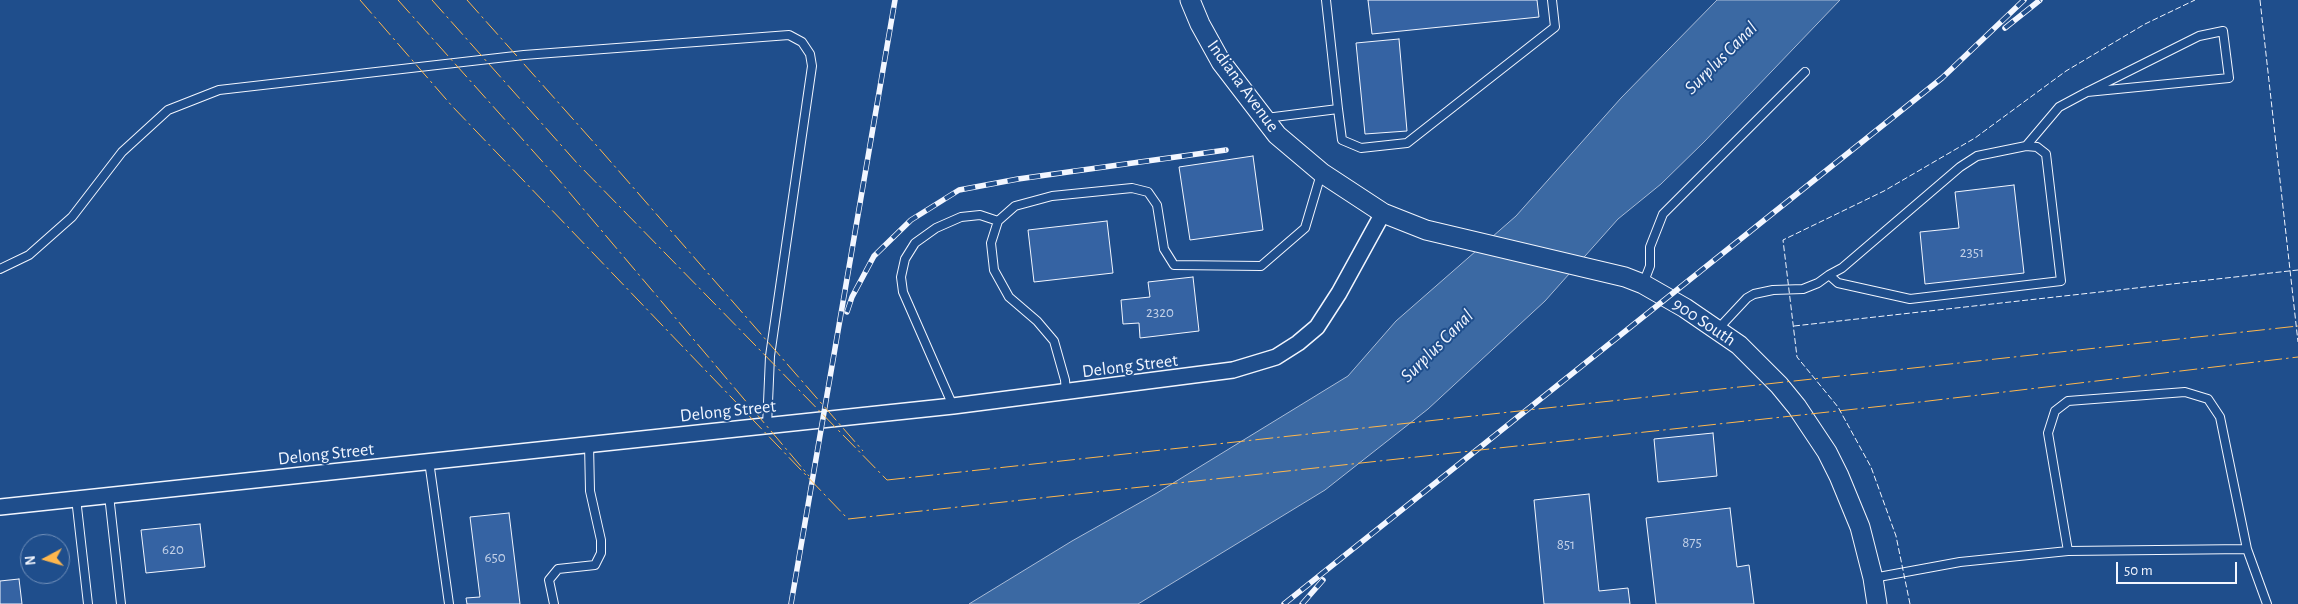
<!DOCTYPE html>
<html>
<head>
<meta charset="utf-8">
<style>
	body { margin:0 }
	#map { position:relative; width:2298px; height:604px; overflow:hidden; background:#1f4e8c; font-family:"Alegreya Sans",sans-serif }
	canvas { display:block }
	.north { position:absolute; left:20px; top:534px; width:50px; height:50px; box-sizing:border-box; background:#1f4e8c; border:1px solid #7391ba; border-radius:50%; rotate:264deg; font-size:14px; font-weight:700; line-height:20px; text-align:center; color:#f2f6ff }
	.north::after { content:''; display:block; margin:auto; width:18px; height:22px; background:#ffb74d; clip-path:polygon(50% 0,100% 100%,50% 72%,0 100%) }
	.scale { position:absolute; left:2116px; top:562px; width:121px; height:22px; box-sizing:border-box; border:2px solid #f2f6ff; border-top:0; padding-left:6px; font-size:15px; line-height:18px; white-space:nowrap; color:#f2f6ff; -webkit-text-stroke:4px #1f4e8c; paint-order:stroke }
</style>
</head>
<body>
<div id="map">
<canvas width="2298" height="604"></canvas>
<div class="north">N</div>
<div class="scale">50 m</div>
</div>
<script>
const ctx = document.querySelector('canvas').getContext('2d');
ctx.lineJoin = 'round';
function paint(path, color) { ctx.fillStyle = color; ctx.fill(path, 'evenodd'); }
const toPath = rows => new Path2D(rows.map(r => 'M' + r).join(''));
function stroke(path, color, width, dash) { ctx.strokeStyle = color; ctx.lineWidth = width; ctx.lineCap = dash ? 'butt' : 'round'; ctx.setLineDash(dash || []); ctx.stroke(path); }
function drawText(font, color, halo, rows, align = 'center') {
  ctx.font = font + ' "Alegreya Sans",sans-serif'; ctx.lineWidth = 4; ctx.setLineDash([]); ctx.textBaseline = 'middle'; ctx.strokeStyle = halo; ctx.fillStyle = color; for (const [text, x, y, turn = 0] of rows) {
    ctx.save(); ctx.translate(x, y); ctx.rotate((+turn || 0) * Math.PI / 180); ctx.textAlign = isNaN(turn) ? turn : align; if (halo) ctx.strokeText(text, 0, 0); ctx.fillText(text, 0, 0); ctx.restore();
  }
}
const water = toPath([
	[1717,0,1840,0,1704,142,1661,184,1618,219,1545,301,1428,409,1325,490,1138,604,969,604,1072,541,1157,493,1348,376,1396,321,1516,216,1621,98,1717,0]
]);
paint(water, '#3b69a3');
stroke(water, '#a8bbd7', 1);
const building = toPath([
	[1368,0,1537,0,1539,17,1372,34,1368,0],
	[1399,39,1407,131,1365,134,1356,43,1399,39],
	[1253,156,1263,230,1190,240,1179,167,1253,156],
	[2014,185,2024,273,1925,284,1920,232,1959,228,1955,192,2014,185],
	[1107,221,1113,273,1034,282,1028,230,1107,221],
	[1193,277,1199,331,1140,338,1139,323,1123,324,1121,300,1150,297,1148,282,1193,277],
	[1713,433,1717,476,1658,482,1654,439,1713,433],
	[1589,494,1599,591,1628,588,1630,604,1544,604,1534,500,1589,494],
	[1730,508,1737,567,1749,565,1754,604,1656,604,1646,518,1730,508],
	[509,513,520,604,467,604,466,598,480,597,470,517,509,513],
	[200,524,205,567,146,573,141,530,200,524],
	[19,579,22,604,0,604,0,581,19,579]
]);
paint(building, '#3563a3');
stroke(building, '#f2f6ff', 1);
const service = toPath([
	[1338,109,1342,140,1361,148,1407,143,1555,27,1552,0],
	[1266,118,1338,109,1326,0],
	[2026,146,2059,107,2087,92,2199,36,2223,31,2229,78,2087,92],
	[0,269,29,255,72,217,122,152,168,110,219,90,524,55,789,35,802,42,810,54,812,66,770,356,767,426],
	[1643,284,1650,266,1650,247,1663,214,1805,72],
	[1718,329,1747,298,1754,294,1773,290,1803,289,1818,283,1829,275,1842,268,1960,167,1977,156,2026,146,2037,147,2046,154,2061,281,1910,299,1838,283,1829,275],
	[1066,393,1065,380,1054,341,1037,321,1009,297,994,270,991,243,998,221,1015,206,1052,196,1132,188,1148,192,1157,205,1164,249,1174,265,1261,266,1305,228,1321,174],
	[953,406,903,292,901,277,905,259,915,243,936,228,961,217,980,215,998,221],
	[429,461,449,604],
	[109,495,121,604],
	[76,498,88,604],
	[2068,551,2048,433,2055,411,2068,401,2185,392,2208,399,2220,417,2247,549],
	[1873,578,1960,562,2068,551,2247,549,2267,604],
	[554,604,549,580,558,569,595,565,601,553,601,540,590,491,589,444]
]);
const minor = toPath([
	[0,507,953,406,1233,370,1276,357,1298,343,1317,327,1339,293,1383,213]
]);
const tertiary = toPath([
	[1190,0,1200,24,1221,62,1277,135,1322,173,1383,213,1426,230,1625,277,1643,284,1685,308,1739,345,1779,385,1797,407,1827,452,1839,476,1860,527,1873,578,1877,604]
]);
stroke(service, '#f2f6ff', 10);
stroke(minor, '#f2f6ff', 18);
stroke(tertiary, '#f2f6ff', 21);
stroke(service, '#1f4e8c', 8);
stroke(minor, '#1f4e8c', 15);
stroke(tertiary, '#1f4e8c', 19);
const rail = toPath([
	[2005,28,2040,0],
	[847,312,852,297,874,256,911,220,959,190,1018,179,1226,150],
	[791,604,895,0],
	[1284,604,1942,78,2024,0],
	[1302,604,1323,580]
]);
stroke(rail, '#f2f6ff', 5.5);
stroke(rail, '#1f4e8c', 4, [11]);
stroke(toPath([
	[2260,0,2298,342],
	[1794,326,2298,270],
	[1910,604,1896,536,1871,467,1838,407,1797,357,1783,240,1884,191,1975,138,2066,71,2145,24,2195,0]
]), '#f2f6ff', 1, [6, 2.5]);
stroke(toPath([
	[360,0,452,106,848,519],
	[398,0,558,179,809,476],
	[432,0,577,163,887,480],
	[467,0,597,146,863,451],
	[887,480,2298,326],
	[848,519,1920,402,2298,357]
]), '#ffb74d', 1, [18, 4, 2.5, 4]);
drawText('15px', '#c3d1e8', null, [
	["2351",1972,252],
	["2320",1160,312],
	["875",1692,542],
	["851",1566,544],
	["620",173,549],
	["650",495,557]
]);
drawText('18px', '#f2f6ff', '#1f4e8c', [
	["Indiana Avenue",1243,86,54],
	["900 South",1704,322,34],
	["Delong Street",1130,366,-7],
	["Delong Street",728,411,-6],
	["Delong Street",326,454,-6]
]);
drawText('italic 19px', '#f2f6ff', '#1f4e8c', [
	["Surplus Canal",1721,58,-45],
	["Surplus Canal",1437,346,-45]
]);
</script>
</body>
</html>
